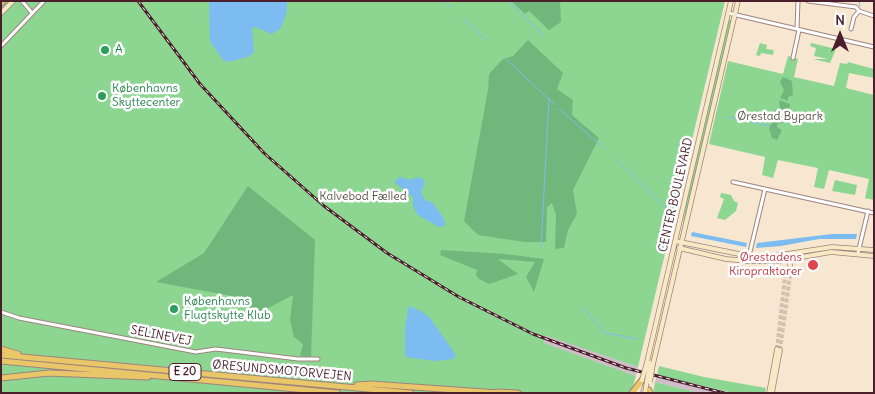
<!DOCTYPE html>
<html>
<head>
<meta charset="utf-8">
<style>
	body { margin:0 }
	#map { position:relative; width:875px; height:394px; overflow:hidden; background:#f7e7d1; font-family:Delius,sans-serif }
	canvas { display:block }
	.frame { position:absolute; inset:0; border:2px solid #4a1f2b; pointer-events:none }
	.north { position:absolute; left:815px; top:10px; width:50px; height:50px; -webkit-text-stroke:4px #fff; paint-order:stroke; rotate:0deg; font-size:14px; font-weight:700; line-height:20px; text-align:center; color:#4a1f2b }
	.north::after { content:''; display:block; margin:auto; width:18px; height:22px; background:#4a1f2b; clip-path:polygon(50% 0,100% 100%,50% 72%,0 100%) }
</style>
</head>
<body>
<div id="map">
<canvas width="875" height="394"></canvas>
<div class="frame"></div>
<div class="north">N</div>
</div>
<script>
const ctx = document.querySelector('canvas').getContext('2d');
ctx.lineJoin = 'round';
function paint(path, color) { ctx.fillStyle = color; ctx.fill(path, 'evenodd'); }
const toPath = rows => new Path2D(rows.map(r => 'M' + r).join(''));
function stroke(path, color, width, dash) { ctx.strokeStyle = color; ctx.lineWidth = width; ctx.lineCap = dash ? 'butt' : 'round'; ctx.setLineDash(dash || []); ctx.stroke(path); }
function drawText(font, color, halo, rows, align = 'center') {
  ctx.font = font + ' Delius,sans-serif'; ctx.lineWidth = 5; ctx.setLineDash([]); ctx.textBaseline = 'middle'; ctx.strokeStyle = halo; ctx.fillStyle = color; for (const [text, x, y, turn = 0] of rows) {
    ctx.save(); ctx.translate(x, y); ctx.rotate((+turn || 0) * Math.PI / 180); ctx.textAlign = isNaN(turn) ? turn : align; if (halo) ctx.strokeText(text, 0, 0); ctx.fillText(text, 0, 0); ctx.restore();
  }
}
paint(toPath([
	[544,334,638,367,636,376,543,343],
	[657,375,680,381,733,393,700,393,655,382]
]), '#d1bdc9');
paint(toPath([
	[1,1,725,1,638,367,544,335,544,343,636,376,631,393,1,393],
	[729,19,731,20,681,236,686,204],
	[760,43,767,45,766,49,774,50,773,55,761,53,760,56,756,55],
	[811,43,836,49,830,63,813,59,828,59,814,56,816,48,810,46],
	[788,56,798,59,794,77,834,86,840,63,847,64,848,62,874,69,874,78,849,73,846,88,874,95,874,200,865,198,869,179,829,170,824,189,814,187,818,168,778,160,773,178,762,175,765,157,709,144,728,61,783,74],
	[835,180,857,185,855,195,832,191],
	[721,193,731,195,734,201,738,203,736,211,725,220,717,218,724,199,720,197],
	[659,366,704,377,766,388,765,393,733,393,657,375],
	[655,382,700,393,653,393]
]), '#8cd692');
paint(toPath([
	[511,1,560,1,561,22,549,30,529,11,525,14],
	[528,40,563,73,557,89,573,100,572,115,599,138,573,190,577,214,568,230,564,248,555,249,556,215,552,203,547,207,546,242,525,242,478,235,464,221,488,90,489,74,503,59,513,56],
	[783,77,792,81,793,95,788,97,788,101,780,98,784,90,780,82],
	[779,100,790,104,790,107,784,111,781,124,778,123,777,127,782,130,777,140,772,138,769,128,780,109],
	[248,186,315,240,311,357,300,356,303,344,294,337,290,320,293,295,247,319,248,299,156,282,204,253],
	[441,250,506,254,544,259,534,292,526,277,535,262,498,259,518,274,489,284,479,279,476,275,477,270,440,255]
]), '#71b77c');
paint(toPath([
	[209,1,287,1,287,11,281,28,272,34,255,27,252,28,254,52,248,57,228,62,223,60,210,41],
	[400,177,410,180,418,177,423,179,425,182,421,192,425,200,432,202,442,216,445,223,443,227,439,227,418,215,413,207,413,197,394,182],
	[692,232,747,243,746,247,691,236],
	[832,234,857,234,856,239,819,239,781,246,756,248,757,243],
	[409,306,421,311,430,318,456,355,453,359,435,361,405,357,405,328]
]), '#7cbcf0');
stroke(toPath([
	[445,1,452,8],
	[508,1,544,36],
	[859,1,860,6],
	[463,18,486,40],
	[505,58,555,105],
	[559,109,605,149],
	[729,117,770,126],
	[616,159,671,213,667,236],
	[541,247,549,98],
	[582,307,605,333,637,339]
]), '#7cbcf0', 1);
stroke(toPath([
	[777,349,786,268],
	[780,350,791,268]
]), '#d4bfb0', 4, [4, 2]);
const street = toPath([
	[22,1,32,13],
	[808,1,856,7,859,11,854,17,851,29],
	[859,11,874,16],
	[728,13,874,47],
	[797,29,798,1],
	[1,46,44,1],
	[793,58,799,30],
	[733,182,874,213],
	[858,253,868,211],
	[749,256,765,189],
	[1,312,19,318,196,352,216,349,298,359,318,359]
]);
const secondary = toPath([
	[1,13,13,1],
	[675,241,749,256,774,256,832,247,874,250],
	[679,248,726,259,748,261,779,261,831,252,874,256],
	[788,259,791,268],
	[647,362,731,1],
	[653,364,738,1],
	[638,393,641,382],
	[645,393,647,381],
	[769,393,777,349],
	[772,393,780,350]
]);
const highway = toPath([
	[1,3,3,1],
	[1,349,18,354],
	[1,355,411,393],
	[1,361,338,393],
	[1,378,49,373,148,377],
	[357,385,371,384,499,393],
	[649,390,650,393],
	[497,392,518,393],
	[632,393,642,380]
]);
stroke(street, '#a0837e', 5);
stroke(secondary, '#a0837e', 5.5);
stroke(highway, '#a0837e', 7);
stroke(street, '#fff', 3);
stroke(secondary, '#f6e9c3', 4);
stroke(highway, '#e9c769', 5);
const rail = toPath([
	[138,1,200,84,264,153,324,206,387,253,459,297,533,334,626,368,724,393]
]);
stroke(rail, '#4a1f2b', 3);
stroke(rail, '#fff', 1, [4]);
const secondaryBridge = toPath([
	[642,380,647,362],
	[647,381,650,363],
	[650,382,653,364]
]);
stroke(secondaryBridge, '#a0837e', 5.5, []);
stroke(secondaryBridge, '#f6e9c3', 4);
for (const [x, y, r, color] of [
	[105,50,5,"#2e9e5b"],
	[102,96,5,"#2e9e5b"],
	[813,265,6,"#e0444e"],
	[174,309,5,"#2e9e5b"]
]) { const dot = new Path2D(); dot.arc(x, y, r, 0, 2 * Math.PI); ctx.fillStyle = color; ctx.fill(dot); stroke(dot, '#fff', 2); }
for (const [x, y, w] of [
	[185,372,32]
]) { const box = new Path2D(); box.roundRect(x - w / 2, y - 8.5, w, 17, 4); ctx.fillStyle = '#fff'; ctx.fill(box); stroke(box, '#4a1f2b', 1); }
drawText('bold 11px', '#4a1f2b', null, [
	["E 20",185,372]
]);
drawText('12px', '#27864d', '#fff', [
	["A",115,50],
	["Københavns",112,89],
	["Skyttecenter",112,103],
	["Københavns",184,302],
	["Flugtskytte Klub",184,316]
], 'left');
drawText('12px', '#5e564a', '#fff', [
	["Ørestad Bypark",780,117],
	["Kalvebod Fælled",363,197]
]);
drawText('12px', '#4a1f2b', '#fff', [
	["CENTER BOULEVARD",676,195,-77],
	["SELINEVEJ",161,336,11],
	["ØRESUNDSMOTORVEJEN",282,371,5]
]);
drawText('12px', '#be3a42', '#fff', [
	["Ørestadens",802,258],
	["Kiropraktorer",802,272]
], 'right');
</script>
</body>
</html>
